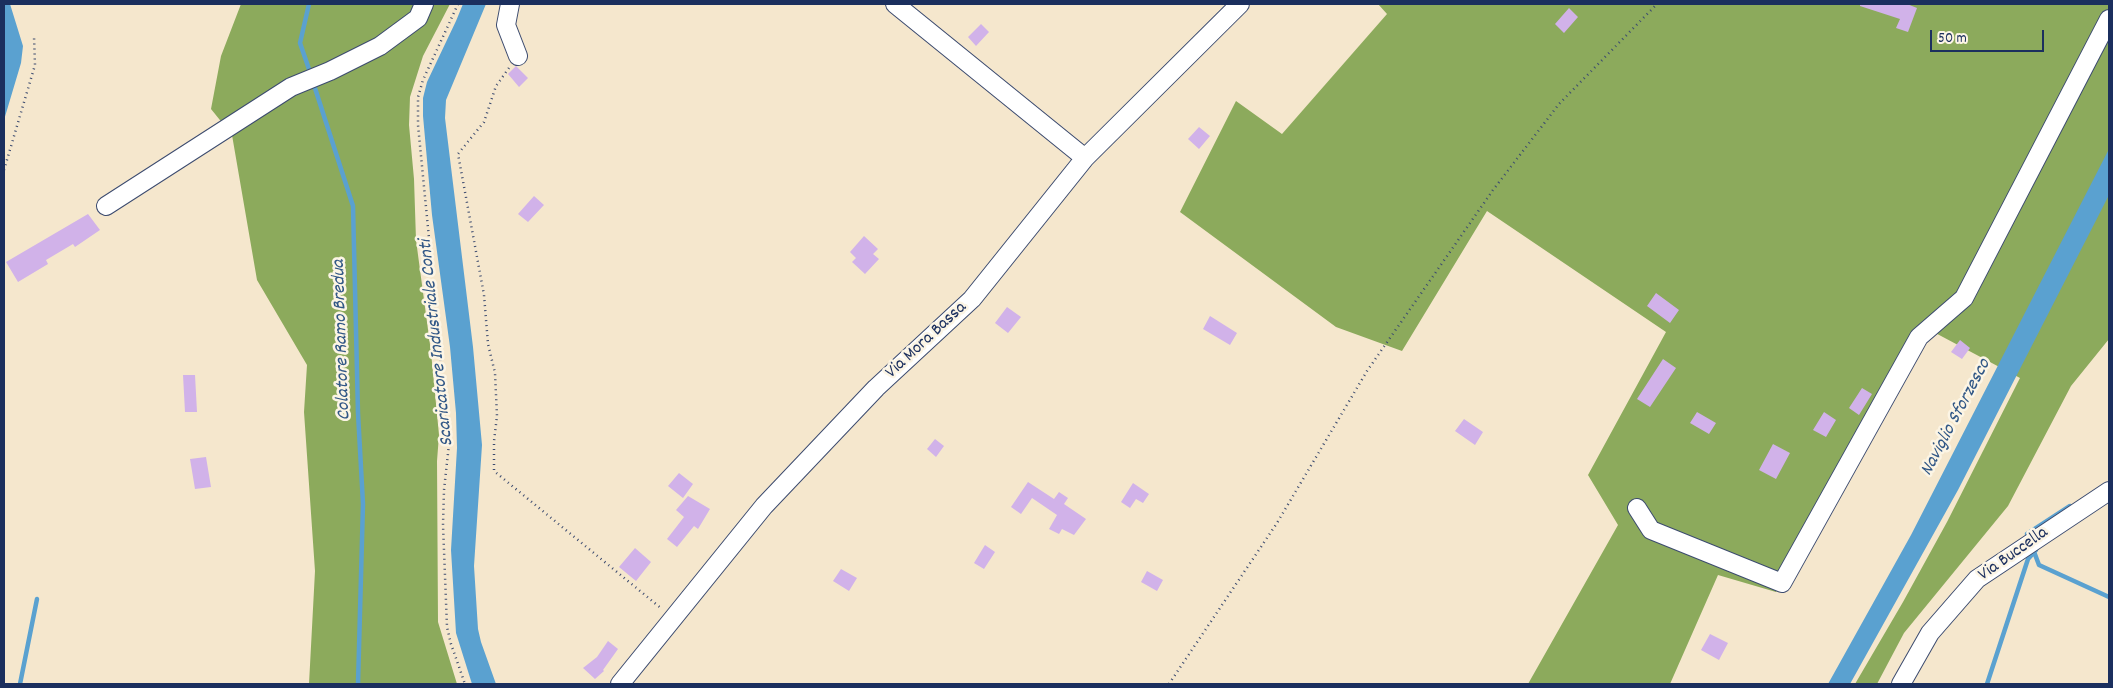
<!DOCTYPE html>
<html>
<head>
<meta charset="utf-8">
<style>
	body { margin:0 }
	#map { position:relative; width:2113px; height:688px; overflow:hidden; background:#f5e7cd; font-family:Dekko,sans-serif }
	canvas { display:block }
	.frame { position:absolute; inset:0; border:5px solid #1b2f5e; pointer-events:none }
	.scale { position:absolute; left:1930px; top:30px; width:114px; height:22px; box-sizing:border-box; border:2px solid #1b2f5e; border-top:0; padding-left:6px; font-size:15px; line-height:18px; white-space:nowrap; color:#1b2f5e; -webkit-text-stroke:4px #fcf5e5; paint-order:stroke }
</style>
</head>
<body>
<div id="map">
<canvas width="2113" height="688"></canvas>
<div class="frame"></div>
<div class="scale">50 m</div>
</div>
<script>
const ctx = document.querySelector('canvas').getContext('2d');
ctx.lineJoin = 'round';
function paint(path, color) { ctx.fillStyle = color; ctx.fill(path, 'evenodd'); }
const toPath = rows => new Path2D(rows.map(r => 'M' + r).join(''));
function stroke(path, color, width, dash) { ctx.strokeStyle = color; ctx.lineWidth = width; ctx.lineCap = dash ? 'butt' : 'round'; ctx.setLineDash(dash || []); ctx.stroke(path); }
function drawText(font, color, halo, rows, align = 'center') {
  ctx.font = font + ' Dekko,sans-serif'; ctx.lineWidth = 5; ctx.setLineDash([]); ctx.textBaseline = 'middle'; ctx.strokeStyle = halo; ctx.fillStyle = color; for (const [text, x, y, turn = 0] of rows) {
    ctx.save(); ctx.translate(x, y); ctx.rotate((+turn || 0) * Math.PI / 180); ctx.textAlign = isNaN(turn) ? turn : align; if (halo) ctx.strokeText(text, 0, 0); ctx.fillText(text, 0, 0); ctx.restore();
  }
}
paint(toPath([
	[241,4,450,4,423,56,410,97,409,125,414,179,416,240,431,352,439,435,437,461,438,622,457,684,309,684,315,571,304,412,307,365,257,280,232,135,211,109,221,56],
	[1378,4,2109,4,2109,339,2071,386,2008,506,1904,633,1877,684,1855,684,1903,602,1947,522,2020,378,1926,328,1776,592,1718,575,1670,684,1528,684,1618,525,1588,475,1666,332,1487,211,1402,351,1336,327,1180,212,1236,101,1282,134,1387,14]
]), '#8caa5c');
paint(toPath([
	[4,4,10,4,23,46,21,63,4,120],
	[463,4,486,4,446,100,445,118,473,347,482,445,474,566,478,629,481,642,496,684,472,684,456,633,451,550,457,448,456,413,450,347,432,215,423,116,423,98,427,82,456,21],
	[2109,149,2109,195,1958,490,1850,684,1828,684,1911,535]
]), '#5aa1d0');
stroke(toPath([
	[309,4,300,43,311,75],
	[313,82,353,206,358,413,363,504,358,684],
	[2029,540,2027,534,2070,506],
	[2033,549,2039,565,2109,597],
	[20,684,37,599],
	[1987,684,2028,559,2036,550]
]), '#5aa1d0', 4.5);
paint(toPath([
	[1860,4,1907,4,1917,8,1908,32,1896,28,1900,19,1860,6],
	[1569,8,1578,17,1564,33,1555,24],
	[981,24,989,32,976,46,968,37],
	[516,66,528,78,519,87,508,74],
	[1199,127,1210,136,1199,149,1188,139],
	[534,196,544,205,528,222,518,214],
	[88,214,100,230,75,247,73,244,46,260,48,264,18,282,6,262],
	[864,236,878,249,873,254,879,259,865,274,852,262,856,258,850,252],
	[1656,293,1679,310,1670,323,1647,306],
	[1007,307,1021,317,1008,333,995,323],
	[1210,316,1237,333,1230,345,1203,329],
	[1960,340,1970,348,1962,359,1951,352],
	[1663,359,1676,368,1650,407,1637,399],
	[183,375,195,375,197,412,185,412],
	[1862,388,1872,394,1859,415,1849,408],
	[1697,412,1716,423,1709,434,1690,423],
	[1824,412,1836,420,1826,437,1813,430],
	[1464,419,1483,432,1475,445,1455,431],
	[935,439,944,446,936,457,927,449],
	[1773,444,1790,453,1776,479,1759,470],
	[206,457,211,487,195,489,190,459],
	[679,473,693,484,683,498,668,486],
	[1028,482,1054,499,1059,492,1068,498,1064,504,1086,519,1074,535,1062,529,1059,534,1049,529,1057,515,1032,498,1021,514,1011,507],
	[1133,483,1149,494,1143,503,1136,499,1130,508,1121,502],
	[688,496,710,509,698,529,694,526,677,547,667,539,684,517,676,510],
	[985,545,995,552,984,569,974,563],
	[635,548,651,562,636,581,619,567],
	[841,569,857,578,849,591,833,581],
	[1147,571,1163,580,1157,591,1141,582],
	[1710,634,1728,643,1719,660,1701,650],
	[608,641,618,649,603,670,604,671,595,679,583,668,597,657]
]), '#d1b2e9');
const minor = toPath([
	[510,4,506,25,518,56],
	[895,4,1085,158],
	[106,206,291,87,330,71,380,46,418,18,424,4],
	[1637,508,1651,530,1782,583,1919,337,1964,298,2109,19],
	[620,684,764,506,876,388,972,299,1085,158,1240,4],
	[1901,684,1930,633,1977,579,2109,491]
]);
stroke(minor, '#3c4b6f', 20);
stroke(toPath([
	[458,4,423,80,418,97,418,125,449,444,444,490,443,525,447,627,451,644,465,684],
	[509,68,496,86,484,122,458,154,484,295,488,344,495,373,497,416,494,441,494,471,662,609],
	[4,170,35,65,34,36],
	[1169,684,1277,523,1367,371,1493,190,1559,104,1657,4]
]), '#3c4b6f', 2.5, [1, 4]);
stroke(minor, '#fff', 18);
drawText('18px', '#1b2f5e', '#fcf5e5', [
	["Via Mora Bassa",927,341,-43],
	["Via Buccella",2014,555,-35]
]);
drawText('italic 19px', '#315786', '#fcf5e5', [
	["Colatore Ramo Bredua",343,340,-92],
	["Scaricatore Industriale Conti",438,343,-96],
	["Naviglio Sforzesco",1957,418,-62]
]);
</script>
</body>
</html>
